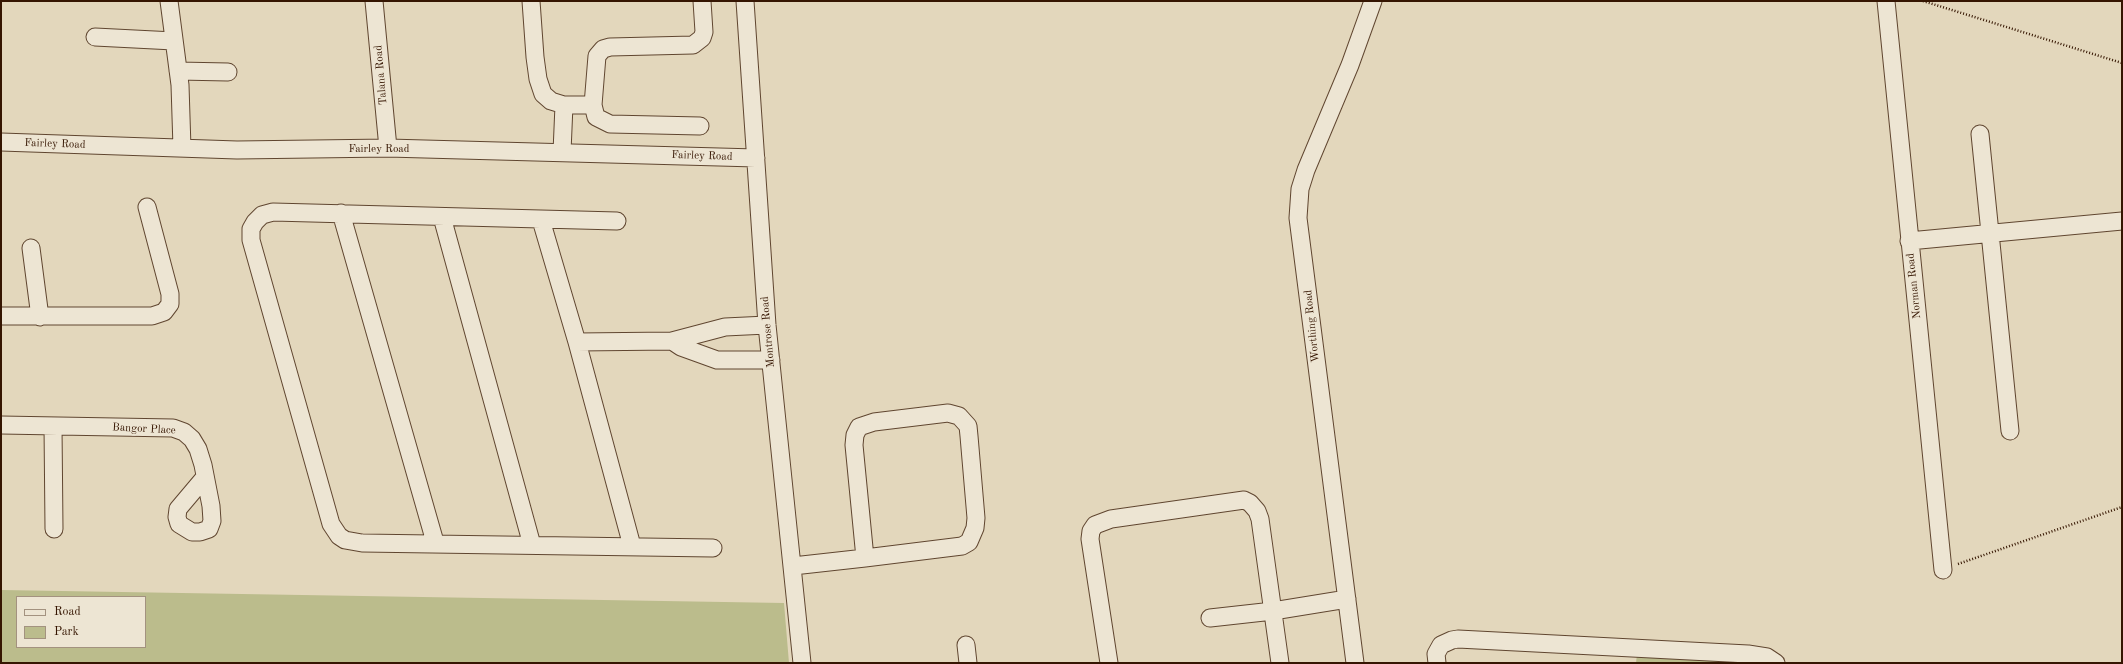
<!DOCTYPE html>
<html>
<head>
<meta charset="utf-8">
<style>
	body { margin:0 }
	#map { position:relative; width:2123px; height:664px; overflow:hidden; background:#e3d7bc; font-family:"Old Standard TT",serif }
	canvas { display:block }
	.frame { position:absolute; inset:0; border:2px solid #351501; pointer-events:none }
	.legend { position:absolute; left:16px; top:596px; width:130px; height:52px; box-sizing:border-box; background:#ede5d3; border:1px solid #a3927f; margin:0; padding:5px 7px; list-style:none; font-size:12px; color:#351501 }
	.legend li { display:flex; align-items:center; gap:8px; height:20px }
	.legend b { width:20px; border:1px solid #a3927f }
</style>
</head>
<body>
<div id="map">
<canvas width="2123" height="664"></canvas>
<div class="frame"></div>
<ul class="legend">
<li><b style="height:5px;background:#ede5d3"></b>Road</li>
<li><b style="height:11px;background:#bbbc8c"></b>Park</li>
</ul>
</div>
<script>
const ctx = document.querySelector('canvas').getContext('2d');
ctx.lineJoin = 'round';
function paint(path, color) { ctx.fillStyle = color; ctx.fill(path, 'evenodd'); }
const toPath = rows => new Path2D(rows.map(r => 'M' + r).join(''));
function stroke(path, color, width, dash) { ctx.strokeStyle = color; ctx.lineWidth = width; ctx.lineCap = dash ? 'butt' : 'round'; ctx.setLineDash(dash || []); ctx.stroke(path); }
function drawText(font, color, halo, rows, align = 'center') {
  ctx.font = font + ' "Old Standard TT",serif'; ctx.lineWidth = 3; ctx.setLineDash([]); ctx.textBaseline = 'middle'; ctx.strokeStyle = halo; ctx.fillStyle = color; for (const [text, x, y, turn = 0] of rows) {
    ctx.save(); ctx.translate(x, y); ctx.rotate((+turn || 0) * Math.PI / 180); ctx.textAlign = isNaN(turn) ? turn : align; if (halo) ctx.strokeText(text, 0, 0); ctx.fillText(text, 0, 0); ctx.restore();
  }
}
paint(toPath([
	[1,590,784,603,789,663,1,663],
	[17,597,145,597,145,647,17,647],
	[1637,654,1757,663,1636,663]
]), '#bbbc8c');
const street = toPath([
	[169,1,180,85,182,148],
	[374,1,388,148],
	[531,1,535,57,538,79,543,94,551,101,564,105,593,105],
	[745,1,767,325,802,663],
	[1886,1,1943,570],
	[95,37,174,41],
	[178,71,228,72],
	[700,126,610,124,596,117,593,105,597,56,603,49,610,47,693,45,702,38,704,32,702,1],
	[1980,134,2010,431],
	[1,142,237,150,388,148,756,158],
	[562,152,564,105],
	[341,213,435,542],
	[442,217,532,545],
	[541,220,577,342,632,546],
	[617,221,273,212,262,215,255,222,251,229,251,240,331,524,339,536,345,540,362,543,713,548],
	[1909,241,2122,221],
	[31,248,40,317],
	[1,316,152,316,164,312,170,304,170,294,147,207],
	[672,341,681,347,717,360,771,360],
	[577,342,672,341,725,327,767,325],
	[1,425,173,428,184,432,192,439,198,449,203,465,211,506,212,521,209,529,200,532,192,532,179,524,177,517,178,509,205,477],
	[53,426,54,529],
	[793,566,865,558,962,546,969,542,975,528,976,518,969,436,968,426,959,416,948,413,874,422,859,427,855,435,854,445,865,558],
	[1210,618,1273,611,1347,599],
	[966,645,968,663],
	[1109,663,1090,539,1091,531,1095,525,1111,519,1244,500,1250,503,1257,511,1260,519,1280,663],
	[1355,663,1298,218,1300,189,1306,170,1350,65,1373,1],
	[1437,663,1436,654,1441,645,1452,640,1458,639,1748,654,1767,657,1776,663]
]);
stroke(street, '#604630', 19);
stroke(toPath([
	[1923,1,2122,63],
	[1958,564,2122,507]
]), '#351501', 2.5, [1, 2]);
stroke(street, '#ede5d3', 17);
drawText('11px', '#351501', '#ede5d3', [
	["Talana Road",381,75,-95],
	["Fairley Road",55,144,2],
	["Fairley Road",379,149],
	["Fairley Road",702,156,2],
	["Norman Road",1914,286,-96],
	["Worthing Road",1312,326,-96],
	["Montrose Road",768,332,-95],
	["Bangor Place",144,429,3]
]);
</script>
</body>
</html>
